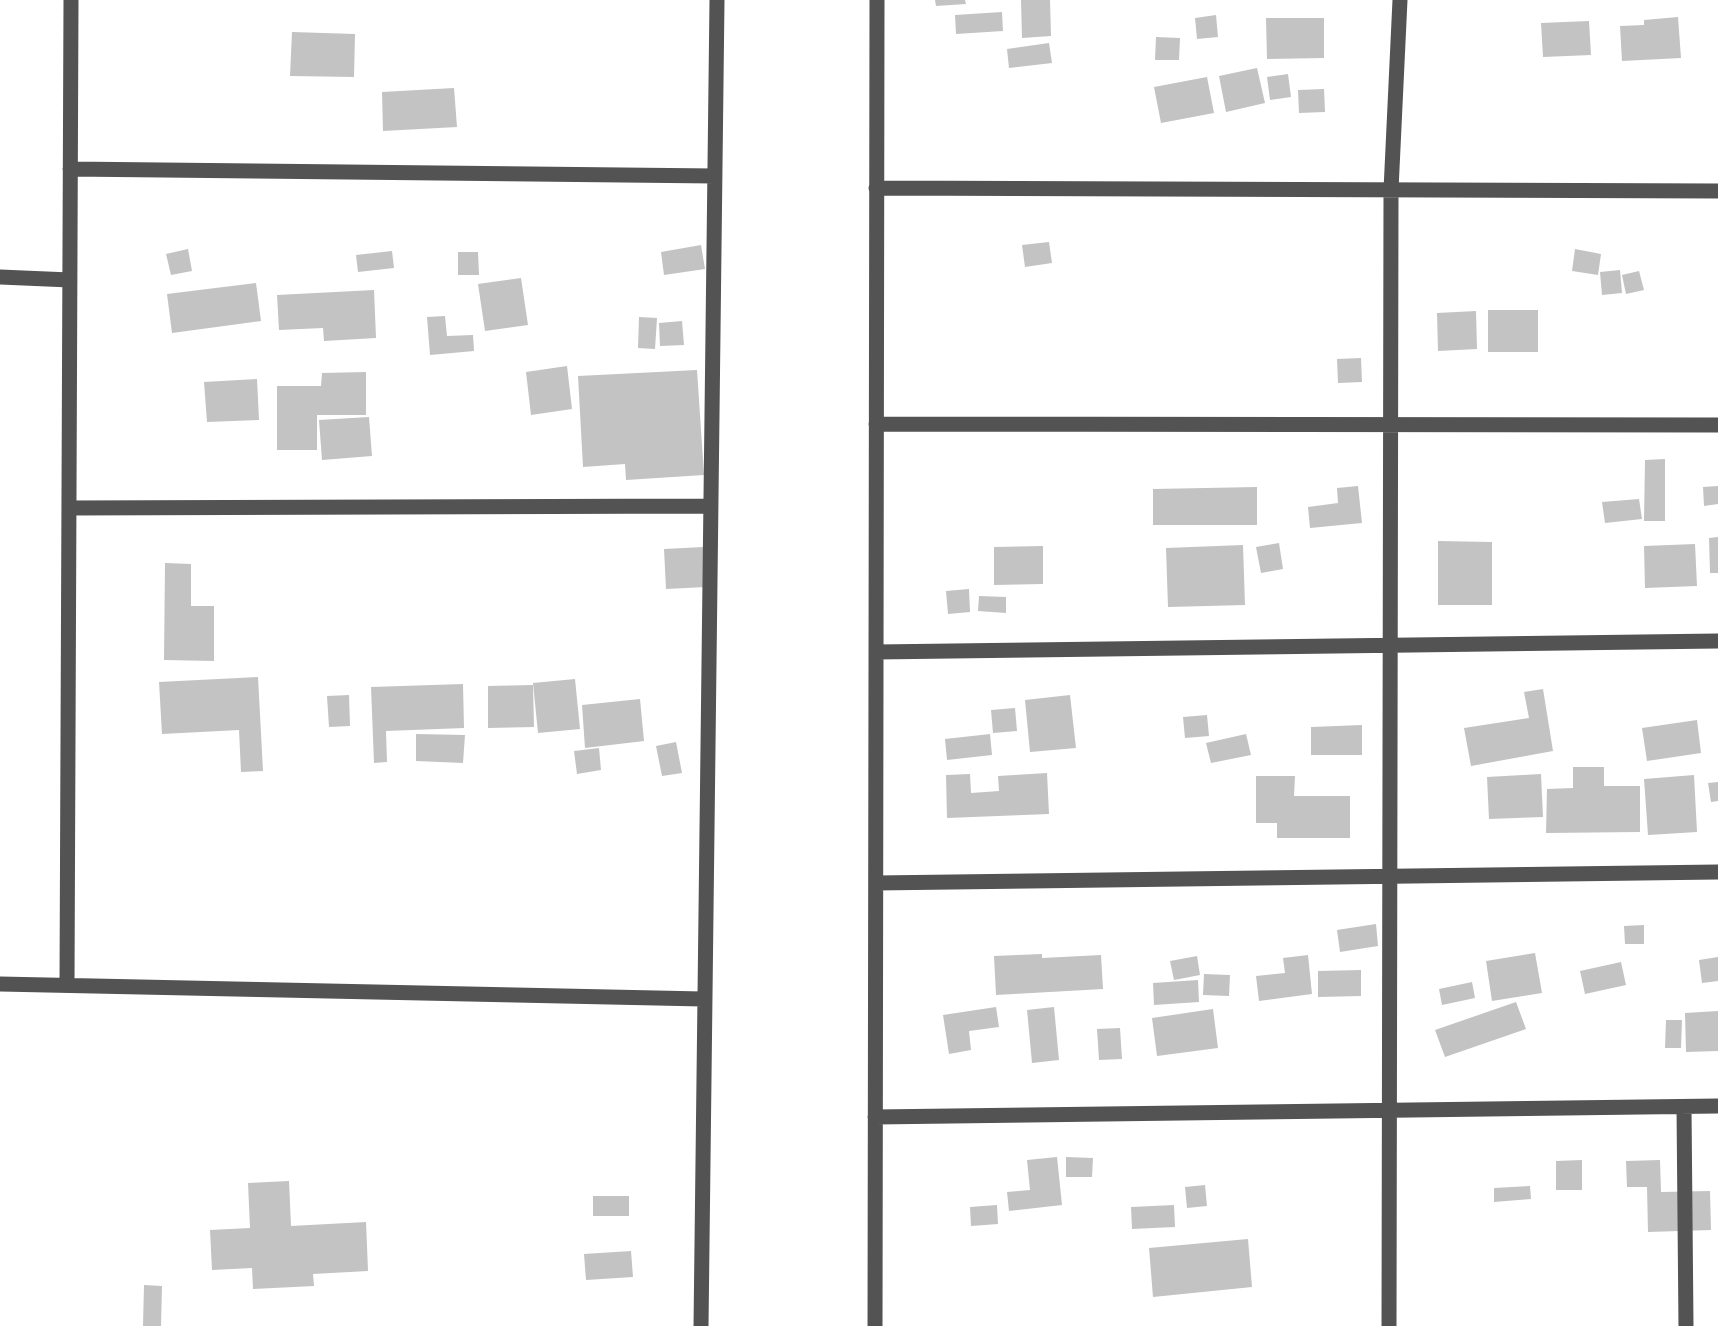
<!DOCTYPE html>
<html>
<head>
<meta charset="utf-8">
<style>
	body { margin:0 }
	canvas { display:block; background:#fff }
</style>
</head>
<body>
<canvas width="1718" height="1326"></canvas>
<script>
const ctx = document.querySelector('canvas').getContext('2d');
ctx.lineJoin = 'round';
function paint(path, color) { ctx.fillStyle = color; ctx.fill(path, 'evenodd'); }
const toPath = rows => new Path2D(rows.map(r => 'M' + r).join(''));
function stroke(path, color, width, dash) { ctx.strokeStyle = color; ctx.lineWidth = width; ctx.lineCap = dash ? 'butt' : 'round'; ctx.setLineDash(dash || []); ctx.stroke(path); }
paint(toPath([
	[935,0,965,0,966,4,936,6],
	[1021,0,1050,0,1051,36,1022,38],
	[1002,12,1003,31,956,34,955,15],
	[1216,15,1218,37,1197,39,1195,18],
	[1678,17,1681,58,1622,61,1620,26,1644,25,1644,20],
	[1266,18,1324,18,1324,58,1267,59],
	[1589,21,1591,55,1543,57,1541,23],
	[292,32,355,34,354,77,290,76],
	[1156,37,1180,38,1179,60,1155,60],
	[1049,43,1052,63,1009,68,1007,49],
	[1257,68,1265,103,1226,112,1219,76],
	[1288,74,1291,97,1270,100,1267,77],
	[1207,77,1214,113,1161,123,1154,87],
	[454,88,457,127,383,131,382,92],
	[1324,89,1325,112,1299,113,1298,90],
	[1049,242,1052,263,1025,267,1022,245],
	[701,245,705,269,664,275,661,252],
	[188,249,192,271,171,275,166,254],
	[1575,249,1601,254,1598,275,1572,271],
	[392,251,394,268,358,272,356,255],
	[458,252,478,252,479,275,458,275],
	[1620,270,1622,293,1602,295,1600,272],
	[1639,271,1644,290,1626,294,1622,275],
	[521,278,528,325,485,331,478,284],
	[256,283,261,321,172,333,167,294],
	[374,290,376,338,324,341,323,328,279,330,277,295],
	[1488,310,1538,310,1538,352,1488,352],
	[1476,311,1477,349,1438,351,1437,313],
	[445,316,447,336,473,335,474,351,430,355,427,317],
	[639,317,657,318,655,349,638,348],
	[682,321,684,345,660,346,659,323],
	[1361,358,1362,382,1338,383,1337,359],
	[567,366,572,409,531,415,526,372],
	[697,370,704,475,626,480,625,464,583,467,578,376],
	[366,372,366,415,317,415,317,450,277,450,277,386,321,386,322,373],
	[257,379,259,420,207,422,204,382],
	[369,417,372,456,322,460,319,420],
	[1665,459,1665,521,1644,521,1645,460],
	[1358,486,1362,523,1310,528,1308,507,1338,503,1337,488],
	[1718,486,1718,504,1704,506,1703,487],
	[1257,487,1257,525,1153,525,1153,489],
	[1639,499,1642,519,1605,523,1602,502],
	[1718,537,1718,573,1710,573,1709,538],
	[1438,541,1492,542,1492,605,1438,605],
	[1279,543,1283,569,1261,573,1256,547],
	[1695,544,1697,586,1645,588,1644,546],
	[1243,545,1245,605,1168,607,1166,548],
	[1043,546,1043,584,994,585,994,547],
	[703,547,706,587,666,589,664,549],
	[165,563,191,564,191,606,214,606,214,661,164,660],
	[969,589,970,612,948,614,946,591],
	[979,596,1006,597,1006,613,978,611],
	[258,677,263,771,241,772,239,730,162,734,159,682],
	[575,679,580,729,538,733,533,683],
	[463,684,464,728,386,731,387,762,374,763,371,687],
	[533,685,534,727,488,728,488,686],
	[1543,689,1553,751,1471,766,1464,728,1529,718,1524,692],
	[349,695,350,726,329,727,327,696],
	[1070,695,1076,748,1030,752,1025,700],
	[640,699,644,741,585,748,582,705],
	[1015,708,1017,731,993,733,991,710],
	[1207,715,1209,736,1185,738,1183,717],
	[1697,720,1701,753,1647,761,1642,728],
	[1362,725,1362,755,1311,755,1311,727],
	[416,734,465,735,463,763,416,761],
	[990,734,992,755,947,760,945,739],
	[1246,734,1251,755,1211,763,1206,743],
	[676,742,682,773,662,776,656,746],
	[599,748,601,770,577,774,574,751],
	[1573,767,1604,767,1604,786,1640,786,1640,832,1546,833,1547,789,1573,788],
	[1047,773,1049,814,947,818,946,775,970,774,971,793,999,791,998,776],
	[1541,774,1543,817,1489,819,1487,777],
	[1694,775,1697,832,1648,835,1644,779],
	[1256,776,1295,776,1294,796,1350,796,1350,838,1277,838,1277,823,1256,823],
	[1718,782,1718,801,1711,802,1708,783],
	[1376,924,1378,946,1340,952,1337,930],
	[1644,925,1644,944,1625,944,1624,926],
	[1535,953,1542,993,1492,1001,1486,961],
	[1042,954,1042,958,1101,955,1103,989,996,995,994,956],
	[1308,955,1312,994,1259,1001,1256,976,1285,973,1283,958],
	[1197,956,1200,975,1174,980,1170,961],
	[1718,957,1718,981,1702,983,1699,960],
	[1621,962,1626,985,1585,994,1580,971],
	[1361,970,1361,996,1318,997,1318,971],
	[1204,974,1230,975,1229,996,1203,995],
	[1198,980,1199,1002,1154,1005,1153,983],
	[1472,982,1475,998,1442,1005,1439,989],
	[1516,1002,1526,1029,1445,1057,1435,1030],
	[996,1007,999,1027,969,1031,971,1050,949,1054,943,1015],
	[1054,1007,1059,1060,1032,1063,1027,1010],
	[1213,1009,1218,1048,1157,1056,1152,1018],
	[1718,1011,1718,1051,1686,1052,1685,1013],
	[1666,1020,1682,1020,1681,1048,1665,1048],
	[1120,1028,1122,1059,1099,1060,1097,1029],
	[1057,1157,1062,1205,1009,1211,1007,1192,1030,1190,1027,1160],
	[1066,1157,1093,1158,1092,1177,1066,1177],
	[1582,1160,1582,1190,1556,1190,1556,1161],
	[1660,1160,1661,1192,1710,1191,1711,1230,1648,1232,1647,1187,1627,1187,1626,1161],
	[289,1181,291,1226,366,1222,368,1271,313,1274,314,1286,253,1289,252,1268,212,1270,210,1230,250,1228,248,1183],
	[1205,1185,1207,1206,1187,1208,1185,1187],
	[1530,1186,1531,1199,1494,1202,1494,1188],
	[593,1196,629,1196,629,1216,593,1216],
	[997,1205,998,1224,971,1226,970,1207],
	[1174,1205,1175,1227,1132,1229,1131,1207],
	[1248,1239,1252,1287,1153,1297,1149,1248],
	[631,1251,633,1277,586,1280,584,1254],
	[144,1285,162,1286,161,1326,143,1326]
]), '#c3c3c3');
stroke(toPath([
	[70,169,715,176],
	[876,188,1718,191],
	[0,277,70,280],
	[876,424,1718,425],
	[69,508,710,506],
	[876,652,1718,641],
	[876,883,1718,872],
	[0,984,703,999],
	[67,985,71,0],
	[1684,1107,1686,1326],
	[875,1117,1718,1106],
	[701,1326,717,0],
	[875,1326,877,0],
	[1389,1326,1391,190,1400,0]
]), '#535353', 15);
</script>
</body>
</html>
